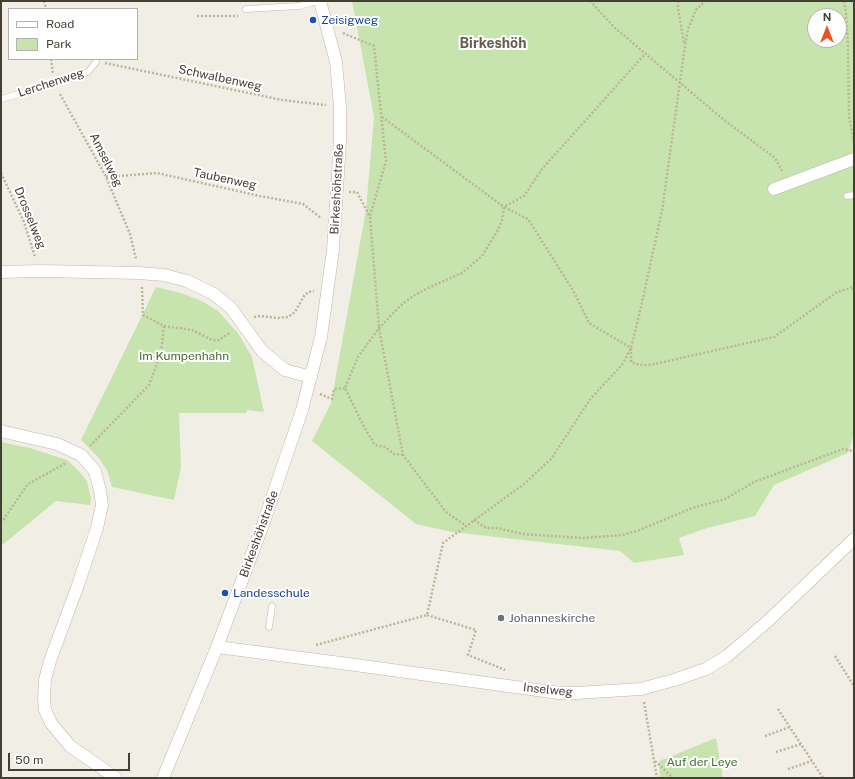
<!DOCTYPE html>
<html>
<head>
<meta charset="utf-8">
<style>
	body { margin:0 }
	#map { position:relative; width:855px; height:779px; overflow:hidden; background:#f1efe5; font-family:"Public Sans",sans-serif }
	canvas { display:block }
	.frame { position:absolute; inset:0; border:2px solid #433f35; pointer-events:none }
	.legend { position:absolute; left:8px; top:8px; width:130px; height:52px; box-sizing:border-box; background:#fff; border:1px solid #b4b2ae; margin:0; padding:5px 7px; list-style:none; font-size:12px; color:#433f35 }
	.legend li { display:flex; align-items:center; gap:8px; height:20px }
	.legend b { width:20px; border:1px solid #b4b2ae }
	.north { position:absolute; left:807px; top:8px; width:40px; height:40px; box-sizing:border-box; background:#fff; border:1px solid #b4b2ae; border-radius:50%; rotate:0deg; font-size:11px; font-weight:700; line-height:16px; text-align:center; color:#433f35 }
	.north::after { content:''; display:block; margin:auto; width:14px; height:18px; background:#ed5120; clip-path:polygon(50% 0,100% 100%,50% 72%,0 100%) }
	.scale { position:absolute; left:8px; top:753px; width:122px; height:18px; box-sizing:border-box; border:2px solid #433f35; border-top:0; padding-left:5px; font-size:12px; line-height:14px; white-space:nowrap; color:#433f35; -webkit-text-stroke:3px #fff; paint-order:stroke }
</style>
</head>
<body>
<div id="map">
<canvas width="855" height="779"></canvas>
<div class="frame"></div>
<ul class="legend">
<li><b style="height:5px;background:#fff"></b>Road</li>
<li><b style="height:11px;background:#c7e4af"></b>Park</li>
</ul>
<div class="north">N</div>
<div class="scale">50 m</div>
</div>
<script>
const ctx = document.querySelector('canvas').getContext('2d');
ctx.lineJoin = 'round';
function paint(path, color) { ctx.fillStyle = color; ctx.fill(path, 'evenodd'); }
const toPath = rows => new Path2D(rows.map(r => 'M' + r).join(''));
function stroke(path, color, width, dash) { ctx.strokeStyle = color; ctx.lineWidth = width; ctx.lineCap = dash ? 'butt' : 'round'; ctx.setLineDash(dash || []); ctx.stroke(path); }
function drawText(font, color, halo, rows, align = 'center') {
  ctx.font = font + ' "Public Sans",sans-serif'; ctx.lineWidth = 4; ctx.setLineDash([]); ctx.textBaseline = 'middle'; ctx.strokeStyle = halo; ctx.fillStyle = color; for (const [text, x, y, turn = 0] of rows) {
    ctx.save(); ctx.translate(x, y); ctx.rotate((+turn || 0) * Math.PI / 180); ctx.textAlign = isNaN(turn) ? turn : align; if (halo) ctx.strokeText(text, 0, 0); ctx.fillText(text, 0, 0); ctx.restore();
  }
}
paint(toPath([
	[352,1,854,1,854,434,848,453,774,485,755,516,707,528,679,538,684,555,634,563,620,551,452,532,416,524,312,441,331,403,366,210,374,117],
	[815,16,839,16,839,40,815,40],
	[156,287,181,293,202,301,218,311,238,333,252,357,264,412,247,410,246,413,179,413,181,468,174,500,112,487,107,470,98,457,81,440],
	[1,442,30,448,67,460,79,471,87,481,91,499,90,505,56,501,1,546],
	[716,738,723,778,660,778,659,761]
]), '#c7e4af');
const lane = toPath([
	[246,9,299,6,317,1],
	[1,99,54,84,88,72,96,62],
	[847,196,854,195],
	[269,627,272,606]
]);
const street = toPath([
	[774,189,854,159],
	[1,272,40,271,139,273,164,275,187,281,214,294,231,308,262,351,285,370,311,377],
	[1,431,57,444,81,455,95,471,100,491,102,505,97,528,78,585,50,661,45,680,44,699,45,710,51,723,70,746,116,778],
	[217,647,341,663,559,693,576,693,641,689,674,680,706,669,726,657,769,620,854,539],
	[163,778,217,647,261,530,302,410,321,337,333,250,340,141,340,107,336,62,320,1]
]);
stroke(lane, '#bcb7a8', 7);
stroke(street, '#bcb7a8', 13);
stroke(toPath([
	[44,1,46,9],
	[590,1,615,28,724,120,775,158,782,171],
	[678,1,678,8,684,43],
	[844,1,846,12,848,46,849,116,854,143],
	[197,16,238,16],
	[343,33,374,46,386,161,370,216],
	[51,59,53,74],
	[105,63,282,100,326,105],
	[60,94,106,177,130,234,136,259],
	[382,117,504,207,528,219,574,292,589,323,631,348,631,362,640,365,650,365,774,337,837,292,854,287],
	[1,173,24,222,35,257],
	[106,177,157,173,260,196,303,204,321,218],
	[349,192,357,192,370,217,379,328,403,455,446,512,466,526],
	[254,317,260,316,278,318,288,317,295,312,304,296,308,292,314,291],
	[164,326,192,330,212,340,219,340,231,332],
	[320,394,332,399,334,389,345,388],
	[90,446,149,385,161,353,164,326,143,315,142,286],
	[403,455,394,454,385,447,375,445,363,425,345,388,358,357,379,328,399,307,413,296,428,288,462,273,482,256,498,230,502,220,504,207,524,196,542,169,645,54],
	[474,520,486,528,497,528,523,534,583,538,622,535,637,531,692,508,725,499,754,482,843,449,854,451],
	[1,523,28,484,66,463],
	[427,615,476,630,468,655,505,670],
	[316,645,427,615,443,543,524,484,551,459,591,398,622,365,631,348,641,307,662,211,685,46,688,29,696,10,705,1],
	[835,656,854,686],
	[644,702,657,778],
	[778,709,823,778],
	[765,736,790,727],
	[776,752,801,744],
	[655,761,673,778],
	[788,769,812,761]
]), '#bdb49a', 2.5, [2, 2]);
stroke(lane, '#fff', 6);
stroke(street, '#fff', 12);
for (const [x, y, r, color] of [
	[313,20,4,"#1a4fb4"],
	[225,593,4,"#1a4fb4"],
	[501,618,4,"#6b7280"]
]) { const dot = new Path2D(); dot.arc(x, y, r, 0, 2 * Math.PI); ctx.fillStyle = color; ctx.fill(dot); stroke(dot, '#fff', 1.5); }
drawText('12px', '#164399', '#fff', [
	["Zeisigweg",321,20],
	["Landesschule",233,593]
], 'left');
drawText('12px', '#433f35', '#fff', [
	["Schwalbenweg",220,78,12],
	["Lerchenweg",51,83,-18],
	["Amselweg",106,160,63],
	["Taubenweg",225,179,12],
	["Birkeshöhstraße",337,189,-87],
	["Drosselweg",30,218,68],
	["Birkeshöhstraße",259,534,-70],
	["Inselweg",548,690,6]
]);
drawText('12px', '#40712c', '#fff', [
	["Im Kumpenhahn",184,356],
	["Auf der Leye",702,762]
]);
drawText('12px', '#5b616d', '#fff', [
	["Johanneskirche",509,618]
], 'left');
drawText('bold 14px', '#655e4d', '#fff', [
	["Birkeshöh",493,44]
]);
</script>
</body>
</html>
